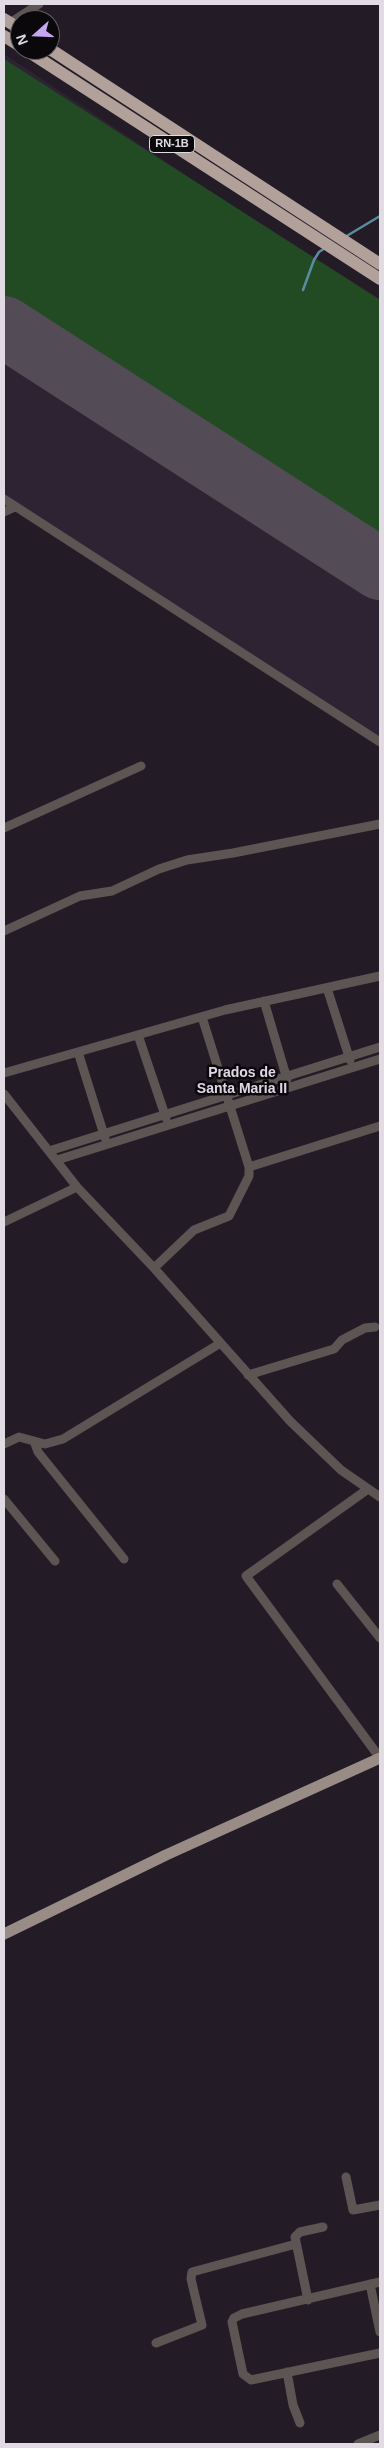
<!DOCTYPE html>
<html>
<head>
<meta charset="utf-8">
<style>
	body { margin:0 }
	#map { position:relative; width:384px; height:2448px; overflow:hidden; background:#231c26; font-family:Helvetica,sans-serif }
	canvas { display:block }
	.frame { position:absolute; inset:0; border:5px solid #e1dce3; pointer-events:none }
	.north { position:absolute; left:10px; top:10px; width:50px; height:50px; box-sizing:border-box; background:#0b080c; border:1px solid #615d62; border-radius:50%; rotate:250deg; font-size:14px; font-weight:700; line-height:20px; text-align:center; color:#e1dce3 }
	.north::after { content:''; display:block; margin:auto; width:18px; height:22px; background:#c5a7f1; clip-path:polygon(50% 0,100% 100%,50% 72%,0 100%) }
</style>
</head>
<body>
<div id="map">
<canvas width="384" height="2448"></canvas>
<div class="frame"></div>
<div class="north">N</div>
</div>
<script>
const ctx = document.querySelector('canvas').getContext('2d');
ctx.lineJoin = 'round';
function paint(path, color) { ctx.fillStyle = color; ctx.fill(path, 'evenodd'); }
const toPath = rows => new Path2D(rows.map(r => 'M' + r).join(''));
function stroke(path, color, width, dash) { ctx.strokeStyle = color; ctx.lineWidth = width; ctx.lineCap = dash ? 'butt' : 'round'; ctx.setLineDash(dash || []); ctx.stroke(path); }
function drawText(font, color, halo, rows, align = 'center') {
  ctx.font = font + ' Helvetica,sans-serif'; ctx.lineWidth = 5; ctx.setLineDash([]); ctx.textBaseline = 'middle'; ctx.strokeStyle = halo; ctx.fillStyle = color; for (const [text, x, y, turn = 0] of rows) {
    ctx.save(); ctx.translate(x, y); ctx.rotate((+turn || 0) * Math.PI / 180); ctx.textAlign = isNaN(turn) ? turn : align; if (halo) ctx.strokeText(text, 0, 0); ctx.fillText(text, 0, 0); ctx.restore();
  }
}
paint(toPath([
	[4,54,196,182,380,299,380,739,4,494]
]), '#2d2333');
paint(toPath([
	[4,59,380,300,380,552,4,309]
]), '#224b24');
stroke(toPath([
	[345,237,380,216],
	[303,290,314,260,319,252,325,248]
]), '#5a8ca1', 2.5);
stroke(toPath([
	[4,327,380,569]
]), '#534c56', 62);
stroke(toPath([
	[10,23,39,4],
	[4,499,380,742],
	[4,512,15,507],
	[4,828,141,766],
	[4,931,80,896,112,891,159,869,187,860,233,853,380,824],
	[327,988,350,1060],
	[264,1001,287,1079],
	[138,1035,166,1118],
	[78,1052,105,1138],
	[4,1073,225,1010,380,976],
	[4,1094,77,1187,154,1268,290,1421,341,1470,380,1497],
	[49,1151,380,1047],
	[57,1160,380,1059],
	[249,1167,380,1126],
	[4,1222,77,1187],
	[154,1268,194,1230,229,1216,249,1176,249,1167,202,1017],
	[248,1375,334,1349,342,1340,365,1328,375,1327],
	[34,1441,38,1452,124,1559],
	[4,1444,19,1437,45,1444,63,1439,219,1344],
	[368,1489,246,1576,380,1758],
	[4,1499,55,1561],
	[337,1584,380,1638],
	[346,2177,353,2210,380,2205],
	[380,2282,242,2314,234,2318,232,2322,243,2374,251,2380,380,2353],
	[370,2284,380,2332],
	[308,2300,295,2237,300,2232,323,2227],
	[156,2343,202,2325,191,2279,192,2272,296,2244],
	[287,2372,293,2405,300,2423],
	[358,2444,380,2435]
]), '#5c5553', 9);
stroke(toPath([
	[4,1934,166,1855,380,1758]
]), '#998c86', 11);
stroke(toPath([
	[4,19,20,29],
	[4,36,20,46],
	[50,49,380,264],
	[26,50,380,279]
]), '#b2a19b', 12);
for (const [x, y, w] of [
	[172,144,45]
]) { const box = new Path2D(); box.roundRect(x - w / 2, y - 8.5, w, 17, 4); ctx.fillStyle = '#0b080c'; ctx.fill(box); stroke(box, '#e1dce3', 1); }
drawText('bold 11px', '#e1dce3', null, [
	["RN-1B",172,144]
]);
drawText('bold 14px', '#e0d7e6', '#0b080c', [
	["Prados de",242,1073],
	["Santa Maria II",242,1089]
]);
</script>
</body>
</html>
